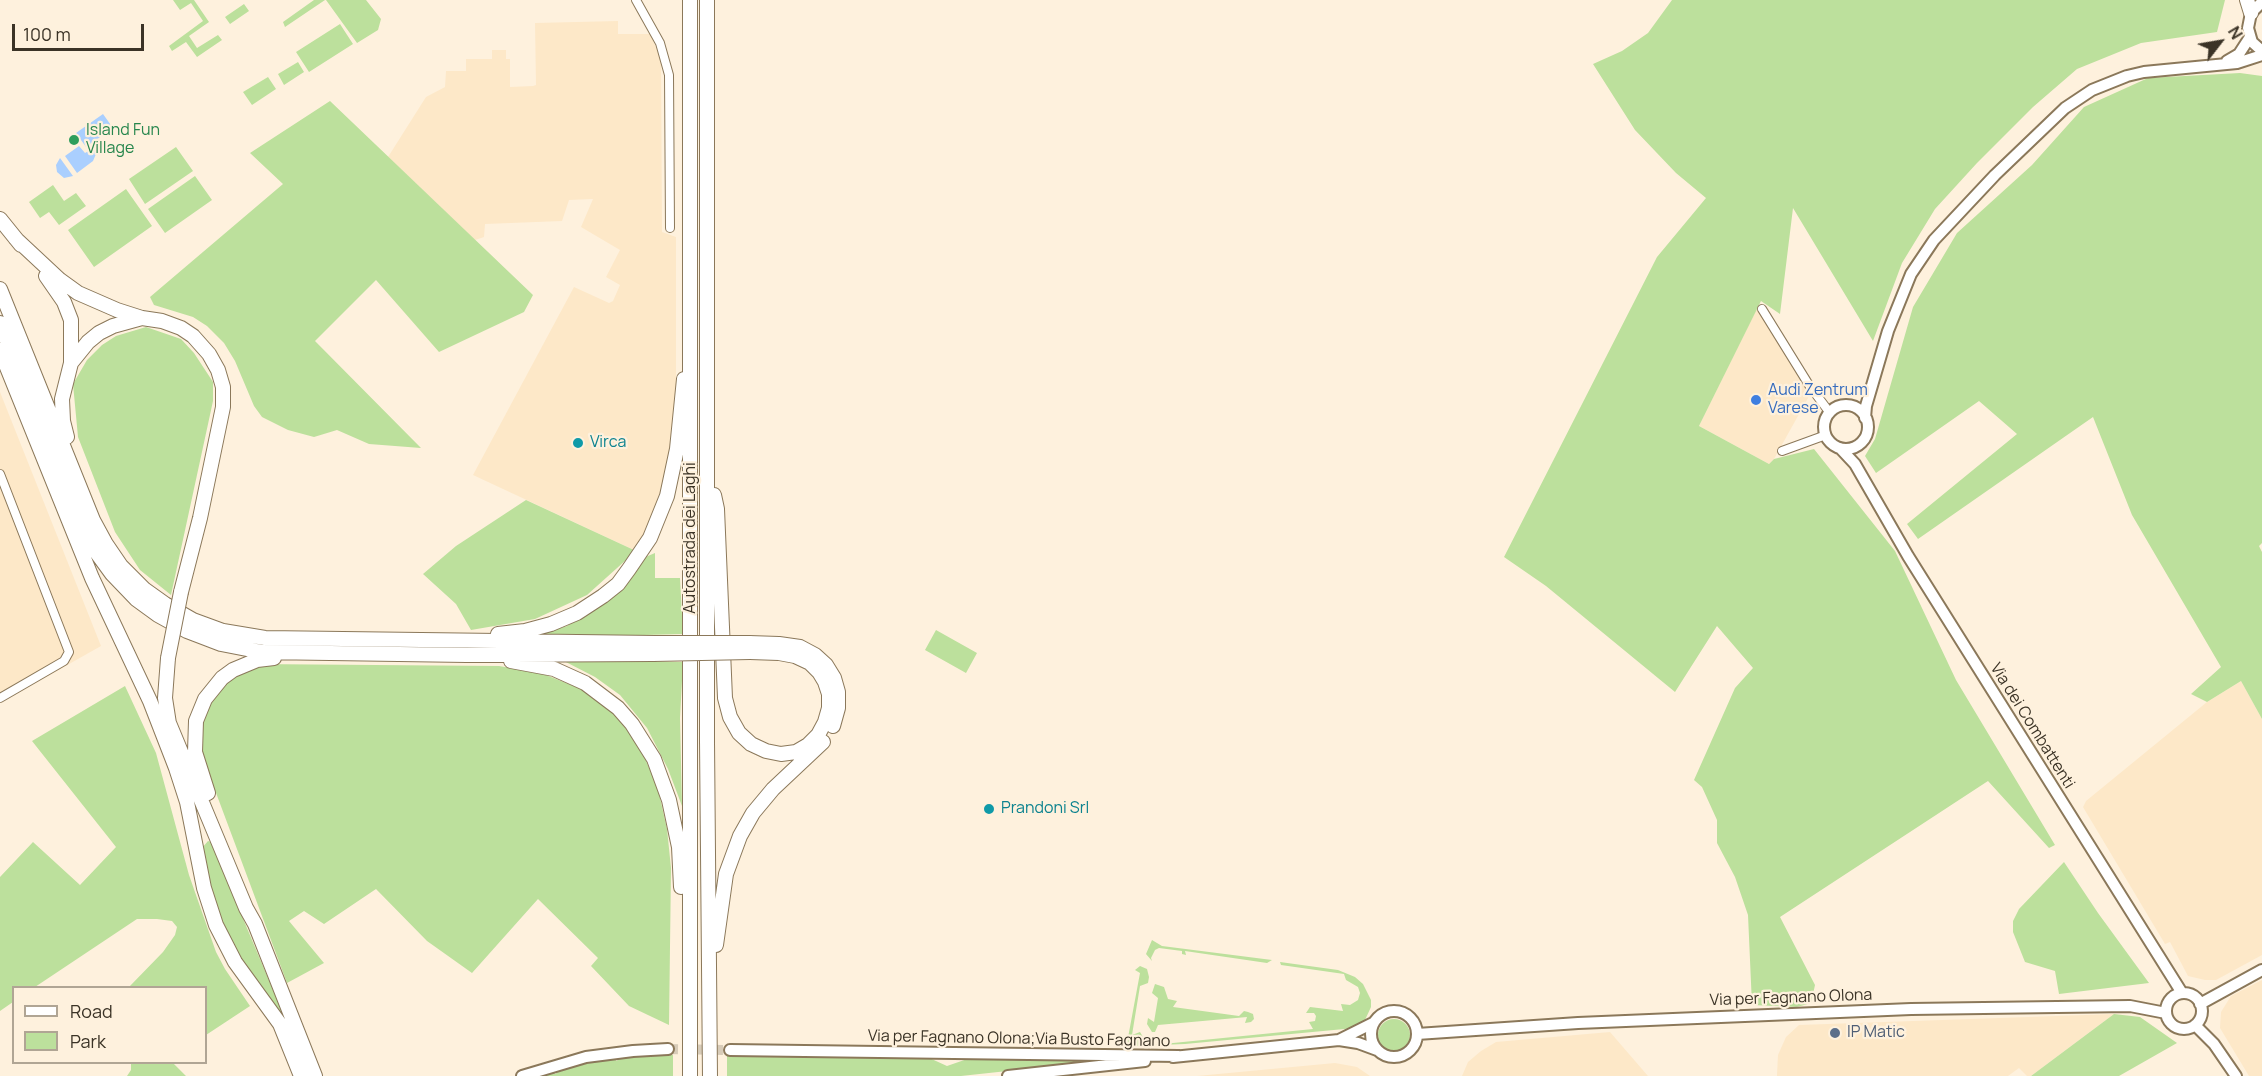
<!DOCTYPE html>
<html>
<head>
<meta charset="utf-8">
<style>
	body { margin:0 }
	#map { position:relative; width:2262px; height:1076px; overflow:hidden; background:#fef1dd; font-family:Manrope,sans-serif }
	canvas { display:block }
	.legend { position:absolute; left:12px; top:986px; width:195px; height:78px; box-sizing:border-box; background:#fef1dd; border:2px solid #b0a594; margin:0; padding:8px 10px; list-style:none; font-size:18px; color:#3b3326 }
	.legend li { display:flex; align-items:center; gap:12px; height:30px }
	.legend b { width:30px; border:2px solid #b0a594 }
	.north { position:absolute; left:2190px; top:12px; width:60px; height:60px; -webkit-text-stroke:4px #fef1dd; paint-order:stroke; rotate:59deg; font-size:16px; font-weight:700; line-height:24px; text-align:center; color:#3b3326 }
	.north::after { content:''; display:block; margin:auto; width:21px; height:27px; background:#3b3326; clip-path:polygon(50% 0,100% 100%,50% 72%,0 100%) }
	.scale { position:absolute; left:12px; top:24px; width:132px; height:27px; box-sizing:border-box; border:3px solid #3b3326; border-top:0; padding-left:8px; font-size:18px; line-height:21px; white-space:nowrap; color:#3b3326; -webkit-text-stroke:4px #fef1dd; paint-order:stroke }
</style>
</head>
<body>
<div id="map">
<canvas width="2262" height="1076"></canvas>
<ul class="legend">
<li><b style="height:8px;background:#fff"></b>Road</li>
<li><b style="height:16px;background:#bce09c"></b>Park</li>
</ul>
<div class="north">N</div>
<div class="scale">100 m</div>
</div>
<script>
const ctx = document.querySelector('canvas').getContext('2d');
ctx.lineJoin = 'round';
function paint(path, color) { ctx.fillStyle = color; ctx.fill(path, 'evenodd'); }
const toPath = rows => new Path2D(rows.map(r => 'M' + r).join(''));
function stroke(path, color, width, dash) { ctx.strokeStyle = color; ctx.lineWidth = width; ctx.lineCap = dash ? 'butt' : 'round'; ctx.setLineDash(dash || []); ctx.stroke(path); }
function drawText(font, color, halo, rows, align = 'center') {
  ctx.font = font + ' Manrope,sans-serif'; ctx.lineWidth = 4.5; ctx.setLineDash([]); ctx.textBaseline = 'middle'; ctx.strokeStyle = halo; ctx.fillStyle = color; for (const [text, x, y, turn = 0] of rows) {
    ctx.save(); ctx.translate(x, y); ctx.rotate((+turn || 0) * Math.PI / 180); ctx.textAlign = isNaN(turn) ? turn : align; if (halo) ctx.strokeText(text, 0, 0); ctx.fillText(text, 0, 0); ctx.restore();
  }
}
paint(toPath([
	[618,21,618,34,650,34,661,59,662,232,676,237,676,392,669,468,655,514,636,551,473,475,574,287,609,303,613,301,620,285,606,277,620,250,581,227,593,199,569,200,562,221,485,224,484,237,475,240,388,157,426,97,445,87,446,71,466,71,466,59,492,59,492,50,506,50,506,59,510,59,510,87,533,86,536,85,535,23],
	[1758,306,1813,389,1774,459,1769,464,1699,426],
	[0,392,101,646,0,703],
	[2241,681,2262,719,2262,955,2216,980,2205,980,2188,976,2170,942,2165,944,2083,807,2086,801,2207,702],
	[2262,980,2262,1076,2249,1076,2220,1028,2221,1012,2231,996],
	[2114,1014,2031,1076,2027,1076,2019,1068,2008,1076,1777,1076,1777,1074,1778,1055,1786,1037,1799,1025],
	[1610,1032,1648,1076,1462,1076,1468,1062,1481,1051,1496,1042],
	[1335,1063,1357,1067,1370,1076,1197,1076]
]), '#fde8c8');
paint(toPath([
	[173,0,194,0,209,22,189,36,197,48,218,35,222,40,197,57,186,42,172,51,169,46,203,21,191,3,180,10],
	[314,0,325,0,285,27,283,22],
	[326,0,366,0,381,19,378,30,357,43],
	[1672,0,2225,0,2217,32,2141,43,2077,69,2033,107,1977,163,1935,209,1902,263,1873,341,1793,208,1780,314,1761,301,1699,426,1769,464,1774,459,1814,449,1895,551,1956,680,2055,845,2049,848,1988,781,1780,917,1815,985,1811,1003,1797,1007,1752,1005,1748,915,1735,877,1717,843,1717,820,1702,787,1694,780,1735,688,1753,668,1717,626,1675,692,1546,586,1504,557,1657,257,1706,198,1676,173,1635,130,1593,64,1622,51,1648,33],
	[244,4,249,11,230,24,225,17],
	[340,24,353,44,309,72,296,52],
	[298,62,304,72,284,85,278,74],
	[2240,73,2262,76,2262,543,2259,546,2262,552,2262,719,2241,681,2207,702,2191,694,2221,667,2132,515,2093,417,1918,539,1907,524,2017,434,1979,401,1876,473,1865,456,1875,439,1913,307,1957,233,2032,165,2084,107,2148,78],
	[268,77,276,89,252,105,243,92],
	[330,101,533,295,524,312,439,352,376,280,315,341,421,448,369,444,337,430,314,437,288,430,262,417,254,406,235,361,224,343,207,326,193,317,154,305,150,297,283,184,250,153],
	[176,147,193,171,145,204,129,179],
	[195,176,212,200,165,233,148,209],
	[53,185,64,201,76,193,86,206,59,225,49,212,40,218,29,202],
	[126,189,152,226,94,267,68,230],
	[146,327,181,339,194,353,213,382,213,401,171,595,140,570,115,532,78,437,73,384,87,360,102,345,116,336],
	[526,500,636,551,587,595,535,619,471,630,456,604,423,574,456,546],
	[655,553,655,578,680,578,683,634,527,638,567,626,604,599,643,558],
	[936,630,977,653,966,673,925,650],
	[562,660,683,662,680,718,682,806,668,769,647,728,620,695,595,677],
	[252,664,499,666,541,673,581,689,608,706,626,725,641,749,658,789,667,829,671,868,669,1025,629,1006,591,966,598,958,538,899,472,973,427,941,376,889,324,924,304,911,289,921,324,963,287,983,200,750,200,724,205,709,222,683],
	[125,686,156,753,189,875,216,952,225,969,250,1006,206,1035,206,988,129,987,163,952,175,935,177,927,172,921,157,919,137,919,35,987,14,988,13,1002,0,1011,0,877,33,842,80,885,116,847,32,741],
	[208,841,214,843,239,909,309,1076,305,1076,222,925,210,891,202,848],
	[2064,862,2098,913,2149,983,2059,994,2055,971,2025,962,2013,932,2013,921,2019,909],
	[1152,940,1162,946,1272,960,1267,963,1185,951,1186,955,1182,954,1182,951,1159,948,1155,950,1151,958,1152,961,1146,954],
	[1280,962,1338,970,1355,977,1363,984,1371,1000,1371,1007,1365,1020,1355,1028,1185,1044,1134,1046,1127,1043,1140,973,1135,970,1140,966,1147,969,1149,977,1148,983,1140,986,1132,1035,1140,1032,1143,1037,1149,1038,1153,1045,1313,1029,1309,1022,1315,1021,1316,1016,1314,1013,1306,1013,1310,1007,1343,1011,1341,1004,1350,1005,1358,1000,1360,993,1358,987,1346,980,1344,974,1281,965],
	[1155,984,1164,987,1168,999,1177,1001,1173,1007,1239,1016,1244,1011,1248,1012,1253,1014,1254,1019,1251,1022,1245,1023,1247,1017,1158,1025,1155,1032,1152,1032,1147,1024,1148,1018,1154,1022,1158,998,1152,993],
	[2114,1014,2140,1017,2177,1043,2119,1076,2031,1076],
	'1378 1035a16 16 0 1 1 32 0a16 16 0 1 1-32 0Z',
	[673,1055,673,1076,539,1076,552,1072,556,1074,557,1070,613,1058,617,1061,619,1057],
	[727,1055,925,1056,947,1066,973,1057,1088,1060,1091,1062,961,1076,727,1076],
	[131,1063,173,1063,186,1076,127,1076,131,1070]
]), '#bce09c');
paint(toPath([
	[103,114,113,128,86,147,76,133],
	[79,146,85,153,94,148,96,154,93,161,77,173,65,156],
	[60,158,73,176,64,178,57,172,56,165]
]), '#aacffe');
stroke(toPath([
	[668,1049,730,1050]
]), '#d7cbb8', 10, [10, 5]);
const street = toPath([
	[636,0,660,43,669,75,670,228],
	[1762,309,1809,385,1830,413],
	[1782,451,1826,435],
	[0,474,69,652,64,661,0,698]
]);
const secondary = toPath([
	[2262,2,2251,13,2248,28,2252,42,2262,51],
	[2227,61,2239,54,2250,37],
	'1824 427a22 22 0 1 1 44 0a22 22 0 1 1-44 0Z',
	[1865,418,1866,406,1888,331,1911,274,1934,240,1995,175,2065,108,2092,90,2127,76,2144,72,2237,63,2262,55],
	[1840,448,1855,464,1908,556,2182,993],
	'2166 1011a18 18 0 1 1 36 0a18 18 0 1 1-36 0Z',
	[2200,1004,2262,970],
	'1371 1034a23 23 0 1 1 46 0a23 23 0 1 1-46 0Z',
	[2195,1025,2214,1044,2236,1076],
	[1417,1034,1578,1023,1911,1009,2130,1006,2166,1013],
	[1339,1040,1373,1023],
	[730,1050,1178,1056],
	[1173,1057,1339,1040,1358,1043,1377,1050],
	[522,1076,586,1057,633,1051,668,1049],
	[1008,1076,1145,1061]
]);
const highway = toPath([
	[690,0,690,1076],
	[707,0,707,741,710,1076],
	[2247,0,2251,13],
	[0,219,21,245],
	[15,238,60,280,78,293,117,310,142,318,162,321,181,328,193,336,209,354,218,370,223,387,223,407,200,518,181,592],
	[46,276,64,302,71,320,71,363,62,399,63,421,67,437],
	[0,289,93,520,106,544,121,566,144,589,165,604,193,620,223,631,265,638,655,643],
	[0,323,81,526,96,552,112,574,136,599,158,615,187,631,221,644,262,652,467,655,653,654],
	[0,350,92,578,150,701,176,768,187,802,204,888,216,925,235,962,280,1024,301,1076],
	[71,363,88,342,99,333,113,326,142,318],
	[714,495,717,509,725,698,730,717,739,733,751,744,766,751,781,754,796,752,808,745,818,735,825,722,829,708,829,694,825,682,819,672,810,663,795,656,779,653,750,652],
	[498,634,525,631,551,624,577,613,603,596,618,584,629,569,650,538,667,496,677,449,684,379],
	[749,643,779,644,800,647,815,655,826,665,834,678,838,692,838,708,833,726],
	[168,658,165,698,170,730],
	[511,661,554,669,585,683,618,708,632,724,654,759,669,800,679,847,681,887],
	[169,723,246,908,255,924,315,1076],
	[208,793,195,752,196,721,205,699,222,678,233,670,257,660,274,658],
	[716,945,726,874,740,836,753,813,773,789,823,742]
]);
stroke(street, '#8b785a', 10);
stroke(secondary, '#8b785a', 14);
stroke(highway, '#8b785a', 16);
stroke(street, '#fff', 8);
stroke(secondary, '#fff', 10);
stroke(highway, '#fff', 14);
const highwayBridge = toPath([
	[655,643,749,643],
	[653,654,750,652],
	[168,658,181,592]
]);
stroke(highwayBridge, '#8b785a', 16, []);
stroke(highwayBridge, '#fff', 14);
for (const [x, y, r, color] of [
	[74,140,6,"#2e9e5b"],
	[1756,400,6,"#3f7fe0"],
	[578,443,6,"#0f9aa8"],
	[989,809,6,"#0f9aa8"],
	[1835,1033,6,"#5c6f8a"]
]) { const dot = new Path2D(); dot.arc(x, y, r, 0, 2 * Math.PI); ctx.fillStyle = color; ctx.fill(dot); stroke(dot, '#fef1dd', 2); }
drawText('16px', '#27864d', '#fef1dd', [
	["Island Fun",86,131],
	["Village",86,149]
], 'left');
drawText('16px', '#366cbe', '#fef1dd', [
	["Audi Zentrum",1768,391],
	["Varese",1768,409]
], 'left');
drawText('16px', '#0d838f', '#fef1dd', [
	["Virca",590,443],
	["Prandoni Srl",1001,809]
], 'left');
drawText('16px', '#3b3326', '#fef1dd', [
	["Autostrada dei Laghi",691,538,-90],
	["Via dei Combattenti",2032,726,58],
	["Via per Fagnano Olona",1791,998,-2],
	["Via per Fagnano Olona;Via Busto Fagnano",1019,1039,1]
]);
drawText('16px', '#4e5e75', '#fef1dd', [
	["IP Matic",1847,1033]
], 'left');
</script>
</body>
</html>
